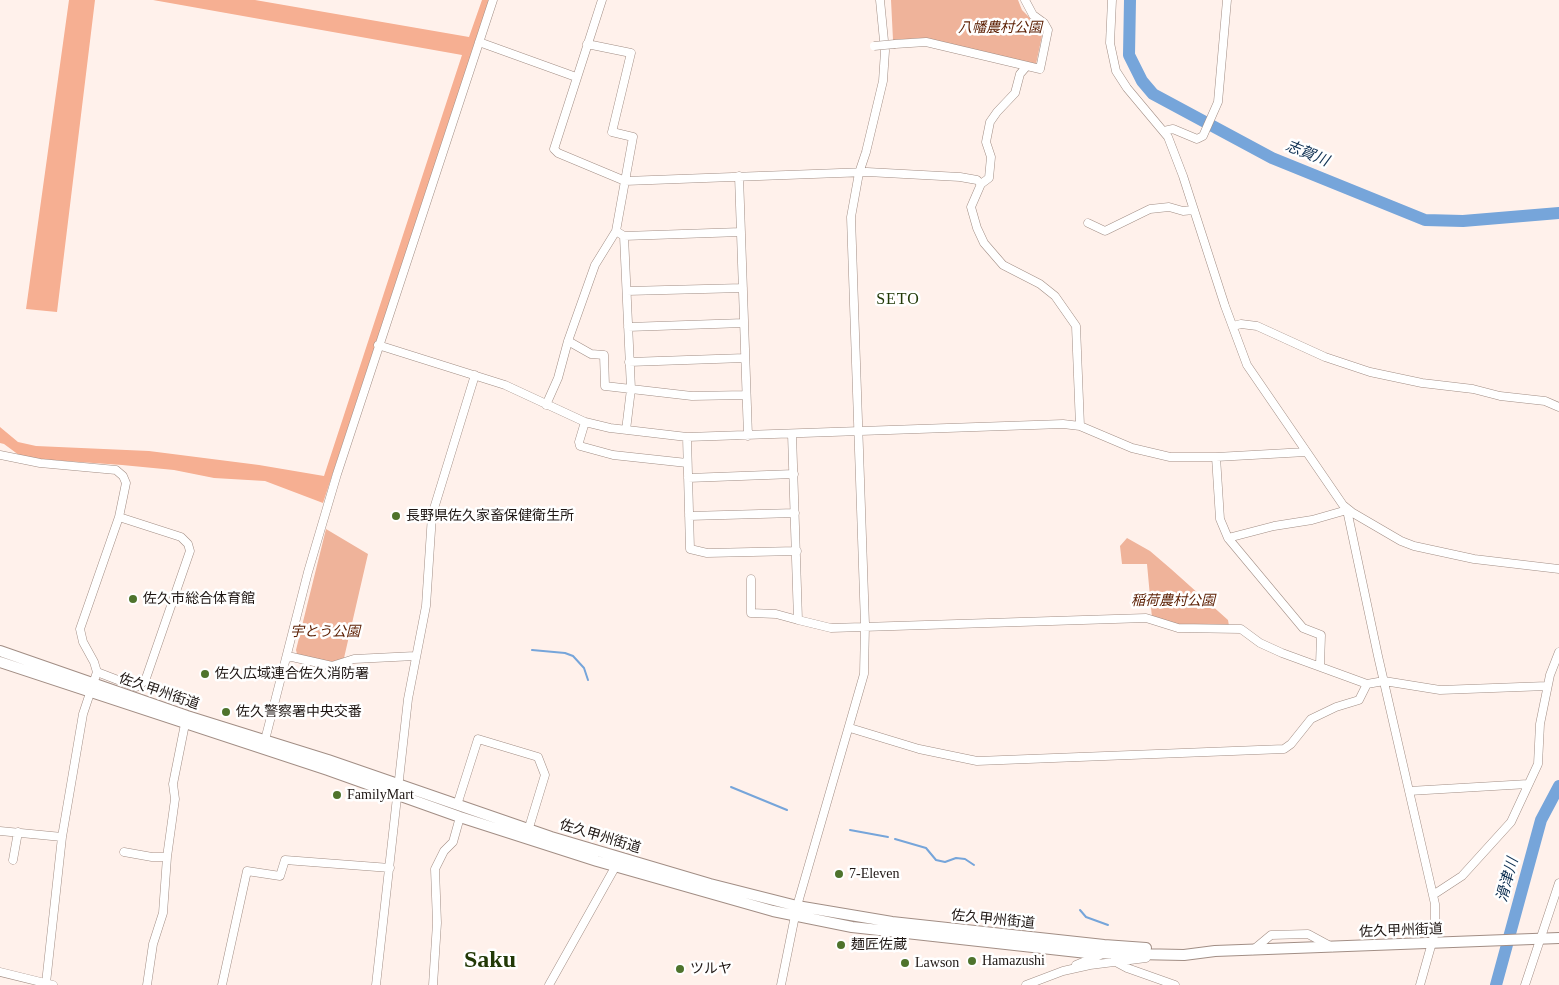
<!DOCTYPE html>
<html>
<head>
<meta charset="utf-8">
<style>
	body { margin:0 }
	canvas { display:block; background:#fff1eb }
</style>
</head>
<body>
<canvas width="1559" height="985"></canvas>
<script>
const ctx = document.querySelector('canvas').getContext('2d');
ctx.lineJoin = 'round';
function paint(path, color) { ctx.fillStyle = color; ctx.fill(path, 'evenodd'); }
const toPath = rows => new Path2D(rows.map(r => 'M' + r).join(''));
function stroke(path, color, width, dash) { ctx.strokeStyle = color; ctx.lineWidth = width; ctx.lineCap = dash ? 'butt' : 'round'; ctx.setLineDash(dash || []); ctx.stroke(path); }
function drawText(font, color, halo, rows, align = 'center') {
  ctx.font = font + ' "Times New Roman","Noto Sans JP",serif'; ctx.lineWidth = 5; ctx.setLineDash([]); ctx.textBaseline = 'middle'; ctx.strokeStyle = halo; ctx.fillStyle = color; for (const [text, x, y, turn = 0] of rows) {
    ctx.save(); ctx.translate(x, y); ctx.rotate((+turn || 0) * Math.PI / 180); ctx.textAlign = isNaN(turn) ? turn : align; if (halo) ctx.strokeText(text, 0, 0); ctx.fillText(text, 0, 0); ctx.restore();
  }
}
paint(toPath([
	[891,0,1018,0,1022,10,1043,31,1036,64,924,38,893,40],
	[326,529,368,554,344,658,332,663,297,654,296,650],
	[1127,538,1150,551,1171,569,1228,620,1229,626,1179,626,1152,618,1147,564,1122,564,1120,546]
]), '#efb39a');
paint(toPath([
	[69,0,95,0,57,312,26,309],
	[153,0,255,0,469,37,482,0,489,0,323,503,265,481,214,478,174,470,122,465,23,458,4,444,0,443,0,427,18,442,36,446,149,451,259,465,324,476,462,55]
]), '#f6af92');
stroke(toPath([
	[532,650,565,653,573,656,584,668,588,680],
	[731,787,787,810],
	[850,830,888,837],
	[895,839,926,848,936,860,945,862,956,858,965,859,974,865],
	[1080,910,1086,917,1108,925]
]), '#76a5da', 2);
stroke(toPath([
	[1130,0,1129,55,1142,81,1153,94,1272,158,1425,220,1463,221,1559,213],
	[1496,985,1541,820,1559,786]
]), '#76a5da', 12);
const minor = toPath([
	[1112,0,1110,43,1116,71,1127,88,1168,137,1183,176,1225,306,1247,365,1343,505,1353,513,1401,541,1414,546,1474,559,1559,569],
	[479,42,576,77],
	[587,44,631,53,612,132,633,137,625,181,867,172,960,177,977,180,981,184,971,207,977,228,984,243,1003,265,1040,284,1055,296,1076,326,1080,426],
	[895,44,926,42,1040,69,1048,30,1044,23,1033,15,1025,0],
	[1164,131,1173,129,1197,139,1203,136,1218,102,1227,0],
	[739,176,748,436],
	[981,184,989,178,991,157,986,142,990,122,997,112,1015,93,1020,74,1026,67],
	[1088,223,1105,231,1150,209,1169,207,1183,211,1194,210],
	[616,231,624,236,631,389,626,430],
	[624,236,741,232],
	[627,291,743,288],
	[1233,326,1241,324,1257,326,1325,357,1370,372,1422,383,1473,389,1500,396,1545,401,1559,407],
	[628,327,744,323],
	[568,341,591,354,604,355,605,386,692,396,746,395],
	[378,345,505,385,585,422,610,428,687,437,1063,424,1080,426,1132,448,1170,457,1216,457,1306,452],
	[629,362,745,358],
	[546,405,558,378,568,341,595,265,616,231,625,181,558,153,554,149,602,0],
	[585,422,579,442,580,446,613,455,687,463],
	[792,434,798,620,831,628,1146,618,1178,628,1241,629,1260,643,1282,653,1367,684,1384,681,1440,690,1547,686],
	[687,437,690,549,707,553,797,551],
	[0,455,40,463,116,470,123,476,126,483,119,517],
	[1216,457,1220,519,1228,538,1303,628,1321,635,1320,665],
	[688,478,794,474],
	[1347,510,1378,656,1435,904,1435,932,1420,985],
	[689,516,795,513],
	[1228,538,1274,526,1312,520,1347,510],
	[751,579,751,613,776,614,798,620],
	[287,658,292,657,332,666,354,659,415,656],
	[850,728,919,749,977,761,1284,749,1291,744,1311,719,1336,707,1359,700,1367,684],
	[265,740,308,572,337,474,493,0],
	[1409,791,1528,784],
	[457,805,478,739,538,757,545,775,527,834],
	[0,831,62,837],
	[124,852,152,857,167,857],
	[13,860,18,832],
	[1433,895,1462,876,1511,822,1538,764,1540,724,1550,675,1559,652],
	[1253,950,1271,935,1308,934,1332,947],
	[1114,961,1127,968,1175,985],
	[1076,965,1100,955],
	[0,972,53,985],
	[46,983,62,837,83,714,97,672,94,662,83,642,80,629,119,517,181,537,188,544,190,551,145,681,136,687,97,672],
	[147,985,153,944,163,913,167,857,175,799,173,784,185,724],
	[222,985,247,871,280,876,285,860,390,868],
	[376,985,408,699,426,606,432,515,475,375],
	[433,985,437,923,435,869,444,851,453,842,460,817],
	[549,985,618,862],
	[781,985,797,906,864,674,865,625,851,217,859,173,866,152,883,81,885,51,880,0],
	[1026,985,1063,971,1090,965,1146,958],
	[1525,985,1559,883]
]);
const major = toPath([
	[0,651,187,716,328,760,551,837,710,884,797,906,892,922,1104,945,1146,948],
	[0,662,328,770,460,817,597,861,773,911,852,927,1087,953,1184,955,1215,951,1559,938]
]);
stroke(minor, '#a28e85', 9);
stroke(major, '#a28e85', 12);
stroke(minor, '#fff', 8);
stroke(major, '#fff', 10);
const minorBridge = toPath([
	[874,46,895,44]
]);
stroke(minorBridge, '#a28e85', 9, []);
stroke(minorBridge, '#fff', 8);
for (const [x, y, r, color] of [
	[396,516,5,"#4e732c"],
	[133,599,5,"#4e732c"],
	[205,674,5,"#4e732c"],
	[226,712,5,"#4e732c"],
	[337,795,5,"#4e732c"],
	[839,874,5,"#4e732c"],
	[841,945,5,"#4e732c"],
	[972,961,5,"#4e732c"],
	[905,963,5,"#4e732c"],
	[680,969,5,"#4e732c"]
]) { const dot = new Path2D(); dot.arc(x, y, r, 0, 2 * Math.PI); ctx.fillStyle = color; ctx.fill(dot); stroke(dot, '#fff', 2); }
drawText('italic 14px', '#5a1d00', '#fff', [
	["八幡農村公園",1000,28],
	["稲荷農村公園",1173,601],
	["宇とう公園",325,632]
]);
drawText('14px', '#1e1613', '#fff', [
	["長野県佐久家畜保健衛生所",406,516],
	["佐久市総合体育館",143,599],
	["佐久広域連合佐久消防署",215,674],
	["佐久警察署中央交番",236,712],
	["FamilyMart",347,795],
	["7-Eleven",849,874],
	["麺匠佐蔵",851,945],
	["Hamazushi",982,961],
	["Lawson",915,963],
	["ツルヤ",690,969]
], 'left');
drawText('14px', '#1e1613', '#fff', [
	["佐久甲州街道",159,692,19],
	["佐久甲州街道",600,837,17],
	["佐久甲州街道",993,920,6],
	["佐久甲州街道",1401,931,-2]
]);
drawText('italic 15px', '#0d2f51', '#fff', [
	["志賀川",1307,154,22],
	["滑津川",1508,880,-75]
]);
ctx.letterSpacing = '1px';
drawText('16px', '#213907', '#fff', [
	["SETO",898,300]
]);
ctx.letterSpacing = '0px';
drawText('bold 24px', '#213907', '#fff', [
	["Saku",490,961]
]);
</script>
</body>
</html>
